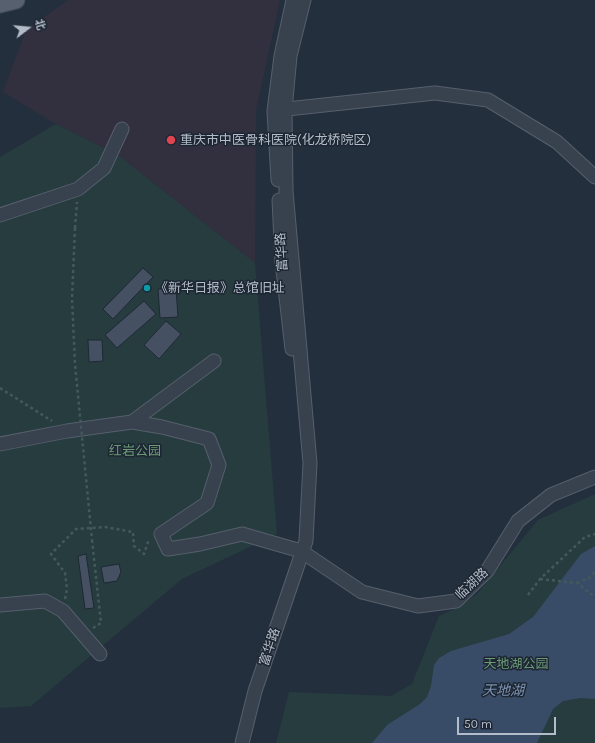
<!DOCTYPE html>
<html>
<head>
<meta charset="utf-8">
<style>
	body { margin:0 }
	#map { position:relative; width:595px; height:743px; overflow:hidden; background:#242f3e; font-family:Karla,"Noto Sans SC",sans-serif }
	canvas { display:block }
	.north { position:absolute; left:8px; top:8px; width:40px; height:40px; -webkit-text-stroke:3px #1d2633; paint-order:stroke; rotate:74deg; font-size:11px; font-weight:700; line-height:16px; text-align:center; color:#b4bcc9 }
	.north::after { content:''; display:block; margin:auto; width:14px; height:18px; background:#b4bcc9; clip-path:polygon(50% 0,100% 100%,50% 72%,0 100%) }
	.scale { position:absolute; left:457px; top:717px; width:99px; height:18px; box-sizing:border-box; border:2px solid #b4bcc9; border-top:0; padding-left:5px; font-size:12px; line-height:14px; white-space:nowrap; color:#b4bcc9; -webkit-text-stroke:3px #1d2633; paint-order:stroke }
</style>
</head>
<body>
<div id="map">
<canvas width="595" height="743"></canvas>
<div class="north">北</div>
<div class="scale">50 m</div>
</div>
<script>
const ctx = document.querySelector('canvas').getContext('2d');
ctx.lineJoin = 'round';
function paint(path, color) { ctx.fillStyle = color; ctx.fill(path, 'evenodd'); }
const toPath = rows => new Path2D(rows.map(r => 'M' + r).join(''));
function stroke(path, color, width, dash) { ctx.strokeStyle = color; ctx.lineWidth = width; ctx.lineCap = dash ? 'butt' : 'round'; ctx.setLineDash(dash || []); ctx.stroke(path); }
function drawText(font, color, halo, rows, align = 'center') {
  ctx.font = font + ' Karla,"Noto Sans SC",sans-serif'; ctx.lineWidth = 3; ctx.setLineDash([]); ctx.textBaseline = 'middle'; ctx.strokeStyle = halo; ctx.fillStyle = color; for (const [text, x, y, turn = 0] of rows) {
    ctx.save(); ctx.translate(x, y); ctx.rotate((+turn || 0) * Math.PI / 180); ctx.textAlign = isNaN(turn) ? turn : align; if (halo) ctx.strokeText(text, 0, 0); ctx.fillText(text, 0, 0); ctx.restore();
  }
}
paint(toPath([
	[68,0,280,0,256,110,255,263,118,155,56,124,3,92,26,30]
]), '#32303f');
paint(toPath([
	[56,124,118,155,255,263,277,534,182,579,31,706,0,708,0,157],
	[595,494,595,743,276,743,289,692,391,696,412,684,439,616,457,608,477,594,538,520]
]), '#263c3f');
paint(toPath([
	[595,546,595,699,580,698,563,701,553,709,537,743,372,743,387,725,420,704,427,697,431,686,434,665,439,658,451,651,509,634,533,617,581,554]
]), '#394c67');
const building = toPath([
	[143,268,153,277,113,319,103,309,143,268],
	[176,288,178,317,160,318,158,289,176,288],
	[144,301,156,314,117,348,105,335,144,301],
	[166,321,181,334,159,359,144,345,166,321],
	[88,340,102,340,103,361,89,362,88,340],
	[86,554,94,608,85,609,78,556,86,554],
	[119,564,121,572,117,581,104,583,101,567,119,564]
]);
paint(building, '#455162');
stroke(building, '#1f2835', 1);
const minor = toPath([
	[278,110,435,93,488,100,557,142,595,177],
	[278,180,274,111,281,56,293,0],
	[279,200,282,262,292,349],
	[0,215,78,189,104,168,122,129],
	[132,422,214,361],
	[0,444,67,431,132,422,162,427,209,439,219,465,207,503,161,534,168,549,200,544,242,534,301,551,362,592,418,606,456,601,487,571,518,521,551,495,595,477],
	[0,605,45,601,63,611,100,654],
	[242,743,255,691,306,541,310,463,286,191,285,110,290,56,304,0]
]);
const major = toPath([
	[0,4,16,0]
]);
stroke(minor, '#565f6c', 15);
stroke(major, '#414a57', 19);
stroke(toPath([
	[75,228,77,202],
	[0,388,52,421],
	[92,540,101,623,93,628],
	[540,579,577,583,595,597],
	[577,583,589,578,595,572],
	[528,595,540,579,585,537,595,534],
	[65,599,67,589,65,573,51,554,76,529,105,527,133,532,134,546,144,554,149,539]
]), '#44595c', 2.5, [3, 3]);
stroke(minor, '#38414e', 13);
stroke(major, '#56606e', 17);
stroke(toPath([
	[75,228,72,298,75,364,92,540]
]), '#44595c', 2.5, [3, 3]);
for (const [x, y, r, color] of [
	[171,140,5,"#e0444e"],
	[147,288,4,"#0f9aa8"]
]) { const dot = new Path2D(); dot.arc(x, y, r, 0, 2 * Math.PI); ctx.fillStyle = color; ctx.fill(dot); stroke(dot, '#1d2633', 1.5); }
drawText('13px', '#b4bcc9', '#1d2633', [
	["重庆市中医骨科医院(化龙桥院区)",180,140],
	["《新华日报》总馆旧址",155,288]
], 'left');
drawText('13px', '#b4bcc9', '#1d2633', [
	["富华路",282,252,-94],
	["临湖路",472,584,-43],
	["富华路",270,647,-72]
]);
drawText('13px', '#6b9a76', '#1d2633', [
	["红岩公园",135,451],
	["天地湖公园",516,664]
]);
drawText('italic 14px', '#7c92b1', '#1d2633', [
	["天地湖",503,691]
]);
</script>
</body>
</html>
